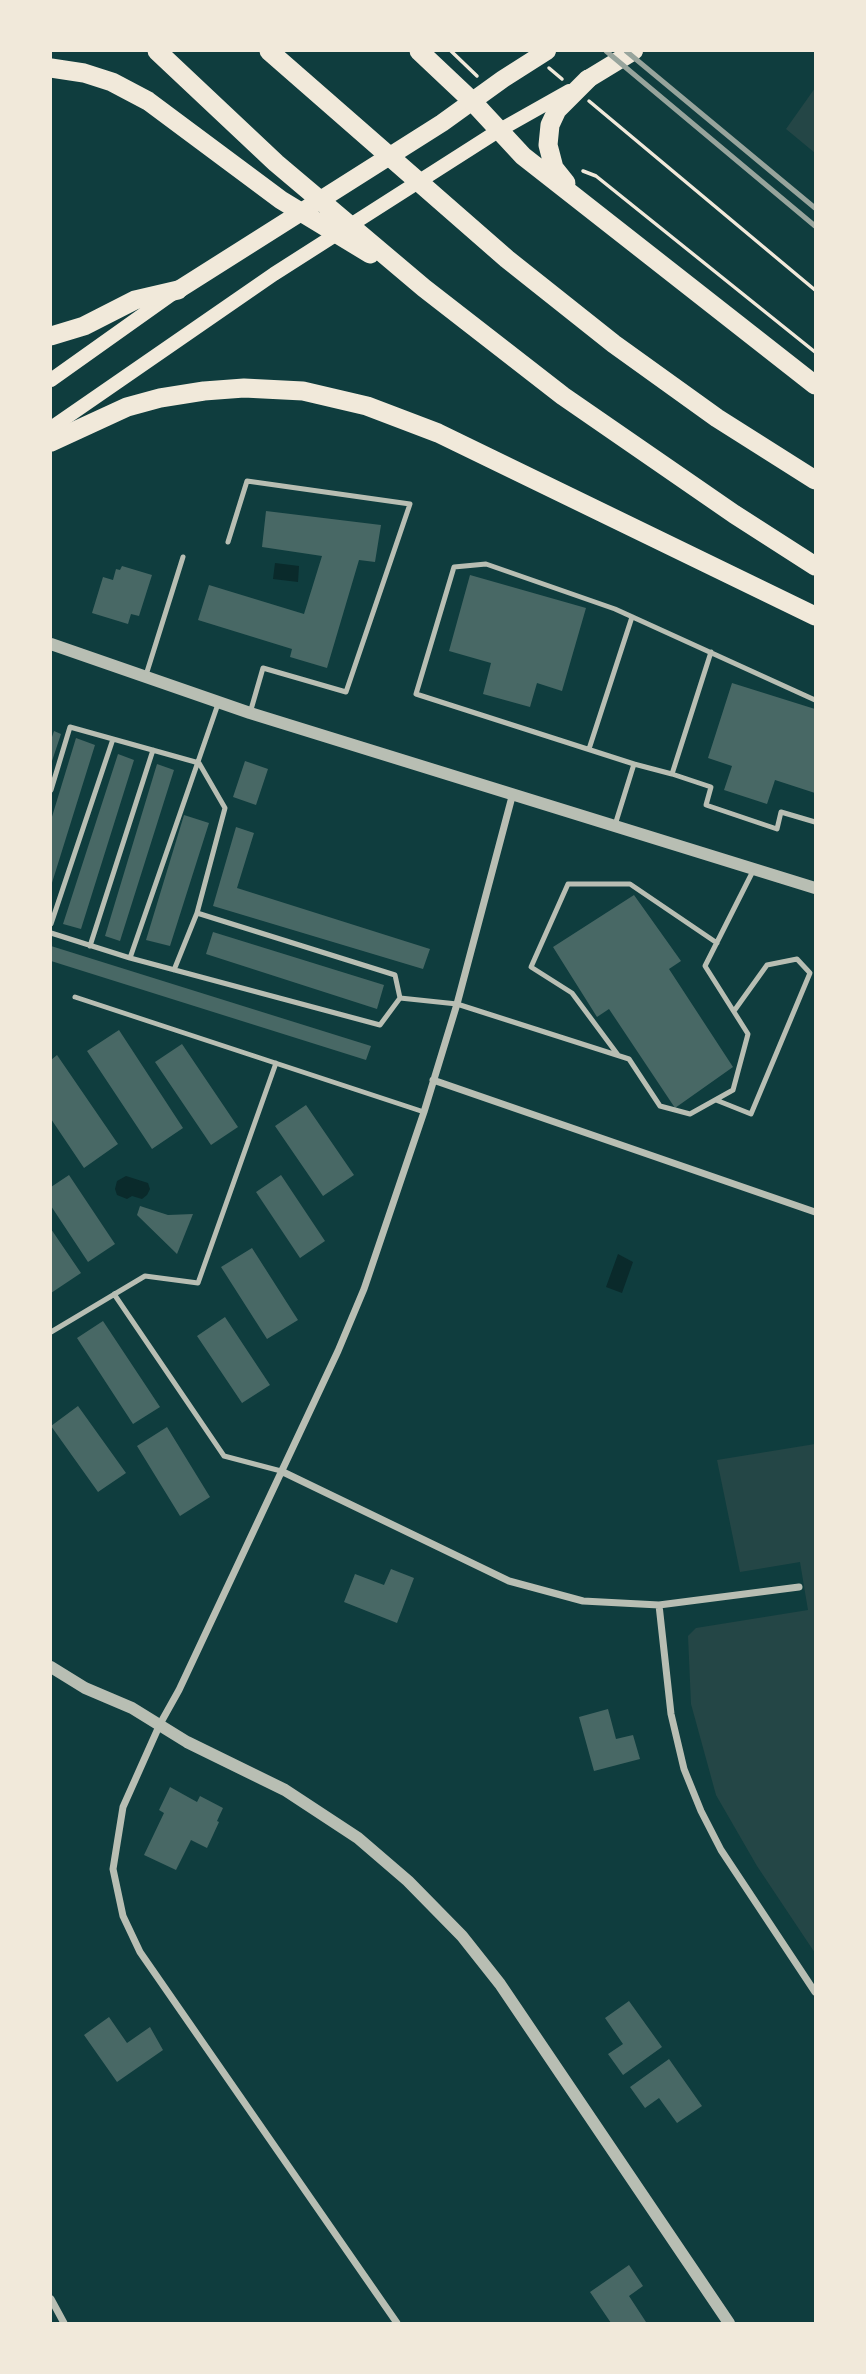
<!DOCTYPE html>
<html>
<head>
<meta charset="utf-8">
<style>
	body { margin:0 }
	#map { position:relative; width:866px; height:2374px; overflow:hidden; background:#0f3d3e; font-family:Signika,sans-serif }
	canvas { display:block }
	.frame { position:absolute; inset:0; border:52px solid #f1e9da; pointer-events:none }
</style>
</head>
<body>
<div id="map">
<canvas width="866" height="2374"></canvas>
<div class="frame"></div>
</div>
<script>
const ctx = document.querySelector('canvas').getContext('2d');
ctx.lineJoin = 'round';
function paint(path, color) { ctx.fillStyle = color; ctx.fill(path, 'evenodd'); }
const toPath = rows => new Path2D(rows.map(r => 'M' + r).join(''));
function stroke(path, color, width, dash) { ctx.strokeStyle = color; ctx.lineWidth = width; ctx.lineCap = dash ? 'butt' : 'round'; ctx.setLineDash(dash || []); ctx.stroke(path); }
paint(toPath([
	[815,88,815,153,786,129],
	[815,1444,815,1953,757,1866,716,1795,691,1704,688,1636,696,1628,808,1610,800,1562,740,1572,717,1460]
]), '#244646');
paint(toPath([
	[275,563,299,566,298,582,273,579],
	[126,1176,148,1183,150,1189,147,1195,142,1199,132,1196,127,1199,117,1195,115,1189,117,1181],
	[618,1254,633,1262,622,1293,606,1287]
]), '#0a2a2b');
paint(toPath([
	[266,511,381,525,375,562,359,560,327,668,290,657,292,649,198,620,209,585,304,614,322,556,262,547],
	[122,566,152,575,139,616,131,614,128,624,92,613,103,577,113,580,116,569,120,570],
	[470,575,586,608,562,691,537,683,530,707,483,694,491,663,449,651],
	[732,683,815,709,815,793,775,780,767,804,724,790,732,766,708,758],
	[54,731,61,734,51,764,51,740],
	[76,738,95,745,51,886,51,820],
	[118,754,134,760,81,929,63,924],
	[245,761,268,769,256,805,233,797],
	[157,764,174,770,120,941,105,936],
	[184,815,209,823,170,946,146,940],
	[236,827,254,833,237,888,430,949,423,969,213,906],
	[634,895,681,961,669,969,733,1067,675,1108,609,1009,597,1017,553,947],
	[213,932,384,985,377,1009,206,954],
	[51,946,371,1046,366,1060,51,961],
	[119,1030,183,1128,152,1149,87,1051],
	[182,1044,238,1127,211,1145,155,1062],
	[57,1055,118,1144,84,1168,51,1119,51,1060],
	[306,1105,354,1175,323,1196,275,1126],
	[69,1175,115,1244,88,1262,51,1206,51,1187],
	[281,1175,325,1241,300,1258,256,1192],
	[140,1206,168,1215,193,1214,177,1254,137,1215],
	[51,1229,81,1273,51,1293],
	[252,1248,298,1320,267,1339,221,1267],
	[225,1317,270,1385,242,1403,197,1336],
	[103,1321,160,1407,133,1424,77,1338],
	[78,1406,126,1473,98,1492,51,1426],
	[167,1427,210,1497,180,1516,137,1446],
	[391,1569,414,1578,397,1623,344,1602,355,1574,384,1585],
	[608,1709,616,1739,633,1735,640,1759,594,1771,579,1717],
	[170,1787,197,1802,200,1796,223,1808,217,1821,219,1822,207,1848,191,1840,176,1870,144,1855,164,1813,159,1810],
	[629,2001,662,2047,623,2075,608,2054,623,2044,605,2018],
	[109,2017,127,2043,150,2027,163,2050,117,2082,84,2035],
	[669,2059,702,2106,677,2123,659,2098,645,2108,630,2087],
	[629,2265,643,2286,629,2296,646,2322,611,2323,590,2292]
]), '#486865');
stroke(toPath([
	[451,51,477,76],
	[549,68,562,79],
	[589,101,815,290],
	[583,171,596,176,815,352]
]), '#f1e9da', 3.5);
stroke(toPath([
	[228,542,247,481,410,504,346,692,263,668,250,713],
	[711,652,672,774,711,787,706,805,777,829,781,812,815,822],
	[146,675,183,557],
	[218,704,130,958,380,1025,400,998,457,1004,629,1059,660,1106,690,1114,733,1090,748,1034,705,966,754,869],
	[589,749,632,617],
	[634,764,672,774],
	[51,790,70,727,199,763,225,808,197,913],
	[615,825,634,764,416,694,454,567,486,564,615,609,815,700],
	[51,924,113,739],
	[51,933,130,958],
	[90,946,153,750],
	[174,970,197,913,395,975,400,998],
	[75,997,424,1112],
	[618,1055,572,993,531,967,568,884,630,884,717,943],
	[716,1100,751,1114,810,973,797,959,767,965,734,1011],
	[114,1294,224,1456,281,1471],
	[51,1332,145,1276,198,1283,276,1063]
]), '#b8beb3', 5);
stroke(toPath([
	[433,1080,815,1212],
	[281,1471,509,1581,583,1601,659,1605,799,1587],
	[659,1605,671,1714,684,1769,701,1811,721,1850,815,1992],
	[51,2299,64,2323],
	[397,2323,140,1952,123,1916,113,1869,123,1807,160,1724,179,1690,338,1351,364,1289,424,1112,457,1004,513,793]
]), '#b8beb3', 7);
stroke(toPath([
	[51,644,250,713,815,888],
	[51,1667,85,1688,132,1708,187,1742,285,1790,358,1838,408,1881,462,1936,500,1984,729,2323]
]), '#b8beb3', 12);
stroke(toPath([
	[51,380,172,294],
	[51,428,274,274,498,131,569,91]
]), '#f1e9da', 14);
stroke(toPath([
	[588,79,634,51],
	[178,290,442,123,503,79,547,51]
]), '#f1e9da', 18);
stroke(toPath([
	[157,51,276,163,424,288,563,396,734,514,815,566],
	[269,51,507,259,614,344,717,418,815,480],
	[419,51,472,101,523,156,815,385],
	[51,68,84,73,112,82,148,101,281,200,370,254],
	[566,183,554,168,548,145,550,125,557,110,588,79],
	[51,336,84,326,135,300,178,290],
	[51,442,127,407,160,398,204,391,244,388,303,391,367,406,438,433,815,616]
]), '#f1e9da', 19);
stroke(toPath([
	[606,51,815,226],
	[626,51,815,208]
]), '#97a49c', 5);
</script>
</body>
</html>
